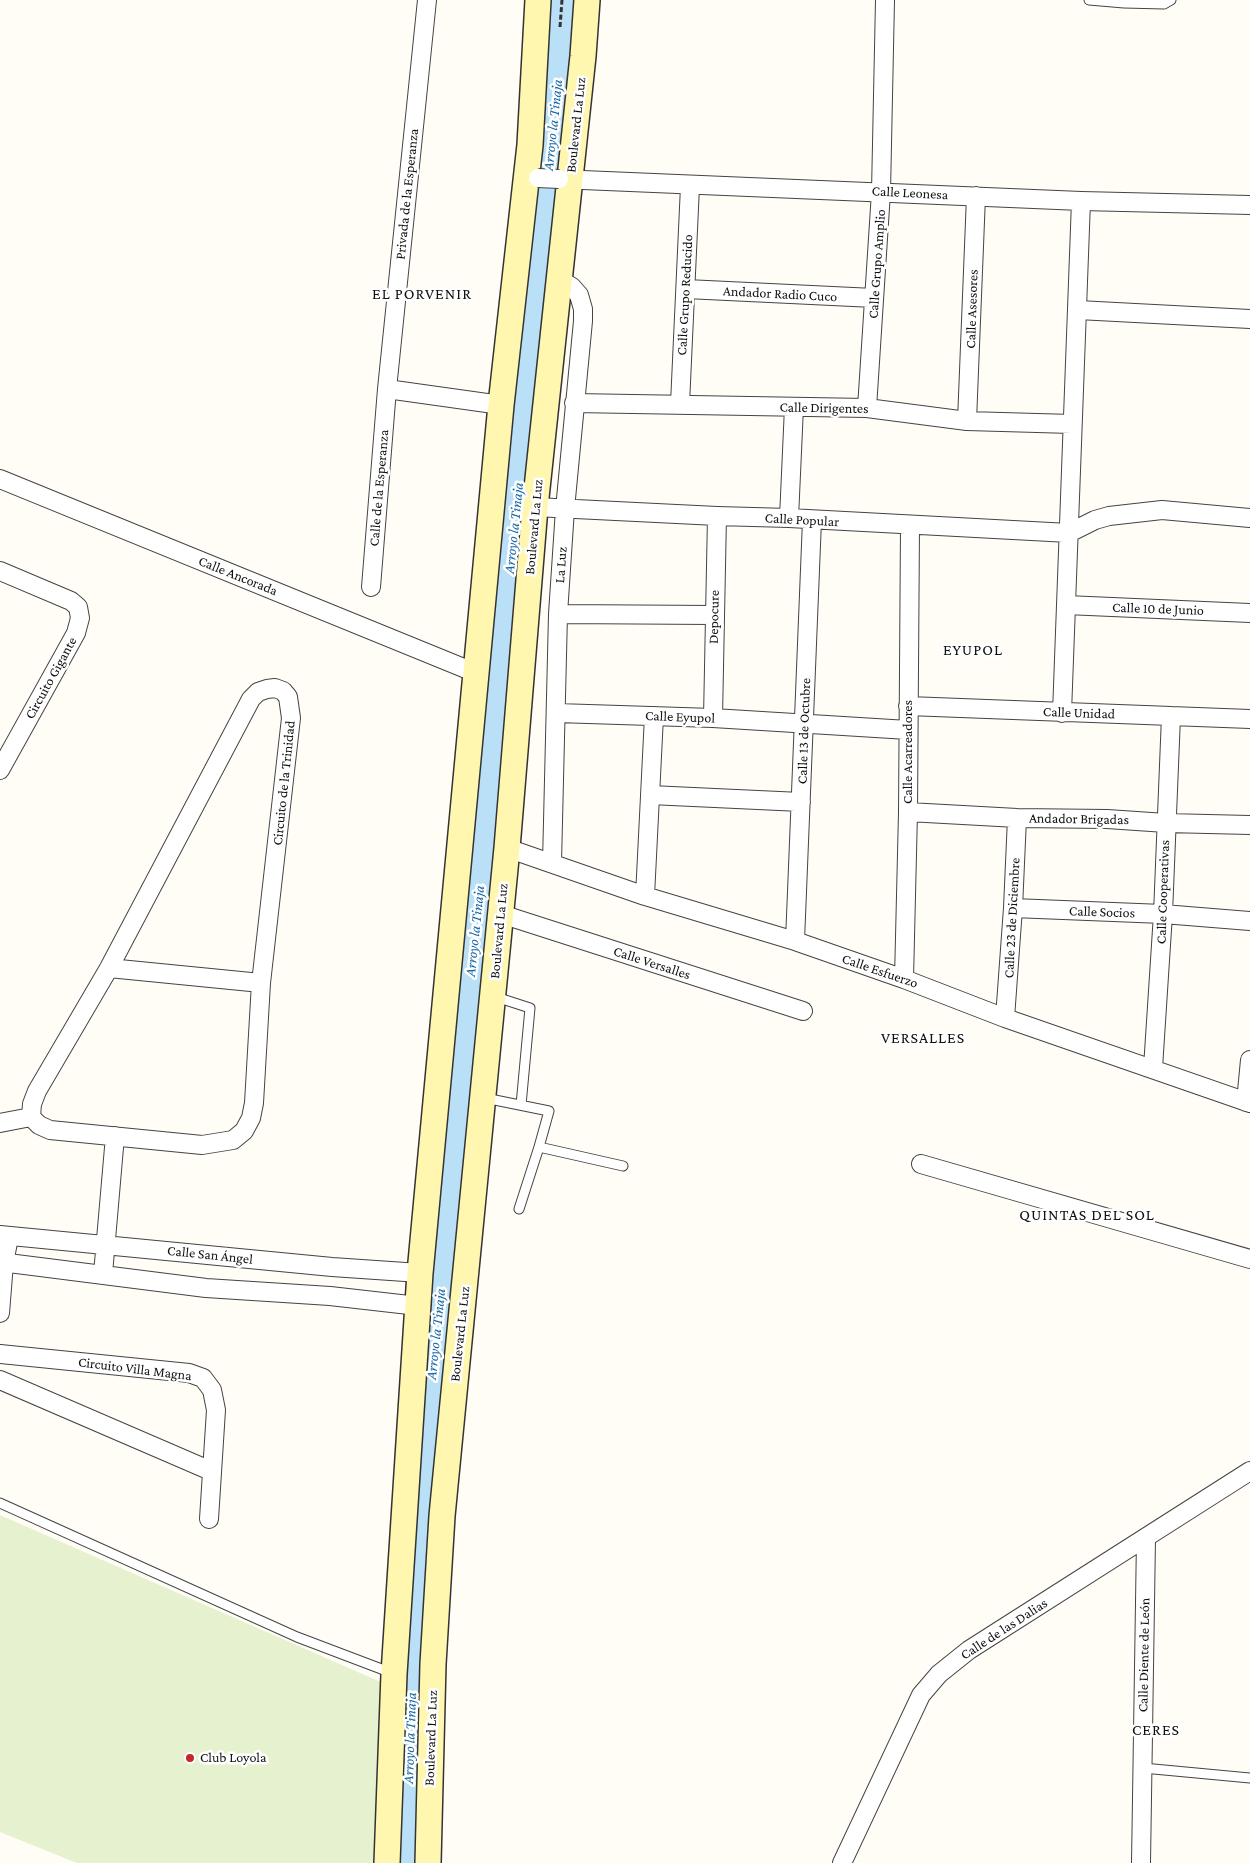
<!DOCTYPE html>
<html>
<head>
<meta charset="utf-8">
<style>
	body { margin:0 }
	canvas { display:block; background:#fffdf5 }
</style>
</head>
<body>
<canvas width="1250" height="1863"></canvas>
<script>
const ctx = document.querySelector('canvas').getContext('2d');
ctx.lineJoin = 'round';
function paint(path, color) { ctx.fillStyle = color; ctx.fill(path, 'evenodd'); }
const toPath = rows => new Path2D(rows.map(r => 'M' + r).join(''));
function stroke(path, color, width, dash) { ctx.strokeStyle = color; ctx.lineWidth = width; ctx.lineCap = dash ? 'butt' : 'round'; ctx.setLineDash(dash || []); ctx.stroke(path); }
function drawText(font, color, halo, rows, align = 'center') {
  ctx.font = font + ' "Crimson Pro",serif'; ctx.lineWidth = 5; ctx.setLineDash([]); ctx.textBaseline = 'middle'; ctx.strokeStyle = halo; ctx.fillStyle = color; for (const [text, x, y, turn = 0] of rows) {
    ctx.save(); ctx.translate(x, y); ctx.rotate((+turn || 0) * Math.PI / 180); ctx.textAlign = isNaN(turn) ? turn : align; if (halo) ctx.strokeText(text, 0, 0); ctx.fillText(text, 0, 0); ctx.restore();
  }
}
paint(toPath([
	[0,1515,383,1683,377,1863,77,1863,0,1832]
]), '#e6f2cf');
stroke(toPath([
	[408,1863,407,1771,412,1649,421,1495,565,0]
]), '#b9e0f7', 31);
const service = toPath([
	[1089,0,1124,3,1164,4,1171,0],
	[493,996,530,1008,521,1105],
	[485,1098,549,1111,539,1147],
	[519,1209,539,1147,623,1166],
	[0,1503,297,1637,392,1673],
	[1143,1768,1250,1778]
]);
const minor = toPath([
	[559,179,1081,201,1250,205],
	[686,289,874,298],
	[1078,310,1250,319],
	[387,389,501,405],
	[574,403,867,408,967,421,1072,424],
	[680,404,690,186],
	[867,408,881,192,885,0],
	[967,421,976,196],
	[0,479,476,673],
	[535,507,717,516,789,518,1069,533,1095,520,1109,516,1162,510,1250,518],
	[789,518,794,407],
	[0,571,71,601,78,607,80,618,76,633,0,770],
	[371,587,387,389,427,0],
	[1066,605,1250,613],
	[558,614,714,615],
	[275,688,283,691,288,697,291,718,261,983,254,1103,251,1118,244,1131,233,1140,202,1145,50,1130,39,1125,31,1117,32,1104,37,1091,109,968,251,699,258,692,267,689,275,688],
	[908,706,1250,719],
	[557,713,713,718,908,730],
	[1062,713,1081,201],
	[713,718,717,516],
	[650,795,801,802],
	[908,812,1017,818,1107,819,1166,823,1250,825],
	[507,848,645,896,795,941,904,979,1005,1018,1250,1103],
	[552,863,558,614,565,509,583,321,583,309,579,295,572,287,559,279],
	[645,896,654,716],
	[1013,908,1163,914,1250,921],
	[501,914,803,1011],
	[795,941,812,520],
	[109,968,261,983],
	[904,979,908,812,910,526],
	[1005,1018,1013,908,1017,818],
	[1153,1068,1163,914,1171,716],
	[1246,1102,1250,1060],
	[0,1123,31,1117],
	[921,1164,1250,1259],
	[0,1235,332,1267,420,1273],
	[0,1262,206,1288,330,1296,418,1306],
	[103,1274,115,1136],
	[0,1313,4,1263,9,1237],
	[0,1354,189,1373,203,1378,212,1390,216,1410,209,1519],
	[0,1380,211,1471],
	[842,1863,921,1695,939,1674,969,1650,1250,1471],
	[1141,1863,1146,1538]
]);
const secondary = toPath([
	[387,1863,394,1674,420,1273,501,405,530,145,538,0],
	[428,1863,433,1664,442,1516,507,848,535,507,583,56,587,0]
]);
stroke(service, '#444', 11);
stroke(minor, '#444', 20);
stroke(secondary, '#333', 28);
stroke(toPath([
	[560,27,562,0]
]), '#333', 3, [5, 2.5]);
stroke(service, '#fff', 9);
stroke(minor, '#fff', 18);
stroke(secondary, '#fff6b0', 25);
const minorBridge = toPath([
	[538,178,559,179]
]);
stroke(minorBridge, '#444', 20, []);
stroke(minorBridge, '#fff', 18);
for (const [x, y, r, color] of [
	[190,1758,5,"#c4262e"]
]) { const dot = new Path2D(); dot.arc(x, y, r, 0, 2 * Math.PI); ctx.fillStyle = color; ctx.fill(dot); stroke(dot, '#fff', 2); }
drawText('14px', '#111', '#fff', [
	["Boulevard La Luz",576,125,-84],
	["Calle Leonesa",910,193,3],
	["Privada de la Esperanza",407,194,-84],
	["Calle Grupo Amplio",877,264,-86],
	["Andador Radio Cuco",780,294,3],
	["Calle Grupo Reducido",685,295,-87],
	["Calle Asesores",972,309,-88],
	["Calle Dirigentes",824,408,1],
	["Calle de la Esperanza",379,488,-85],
	["Calle Popular",802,520,3],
	["Boulevard La Luz",534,527,-85],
	["La Luz",561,565,-86],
	["Calle Ancorada",238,576,22],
	["Calle 10 de Junio",1158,609,2],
	["Depocure",714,617,-89],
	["Circuito Gigante",51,678,-61],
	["Calle Unidad",1079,713,2],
	["Calle Eyupol",680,717,2],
	["Calle 13 de Octubre",804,731,-88],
	["Calle Acarreadores",908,752,-90],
	["Circuito de la Trinidad",284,783,-84],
	["Andador Brigadas",1079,819,1],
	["Calle Cooperativas",1163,892,-88],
	["Calle Socios",1102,912,2],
	["Calle 23 de Diciembre",1012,918,-87],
	["Boulevard La Luz",499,931,-85],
	["Calle Versalles",652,963,18],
	["Calle Esfuerzo",880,971,19],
	["Calle San Ángel",210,1255,6],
	["Boulevard La Luz",460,1334,-84],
	["Circuito Villa Magna",135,1369,7],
	["Calle de las Dalias",1004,1629,-33],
	["Calle Diente de León",1144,1655,-89],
	["Boulevard La Luz",431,1738,-88]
]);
drawText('14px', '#111', '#fff', [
	["Club Loyola",200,1758]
], 'left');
drawText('italic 15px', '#1768a6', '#fff', [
	["Arroyo la Tinaja",553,125,-84],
	["Arroyo la Tinaja",514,528,-84],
	["Arroyo la Tinaja",475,931,-84],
	["Arroyo la Tinaja",436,1334,-84],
	["Arroyo la Tinaja",410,1738,-88]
]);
ctx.letterSpacing = '1px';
drawText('16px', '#111', '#fff', [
	["EL PORVENIR",422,294],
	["EYUPOL",973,650],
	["VERSALLES",923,1038],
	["QUINTAS DEL SOL",1087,1215],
	["CERES",1156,1730]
]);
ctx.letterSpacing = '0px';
</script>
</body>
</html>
